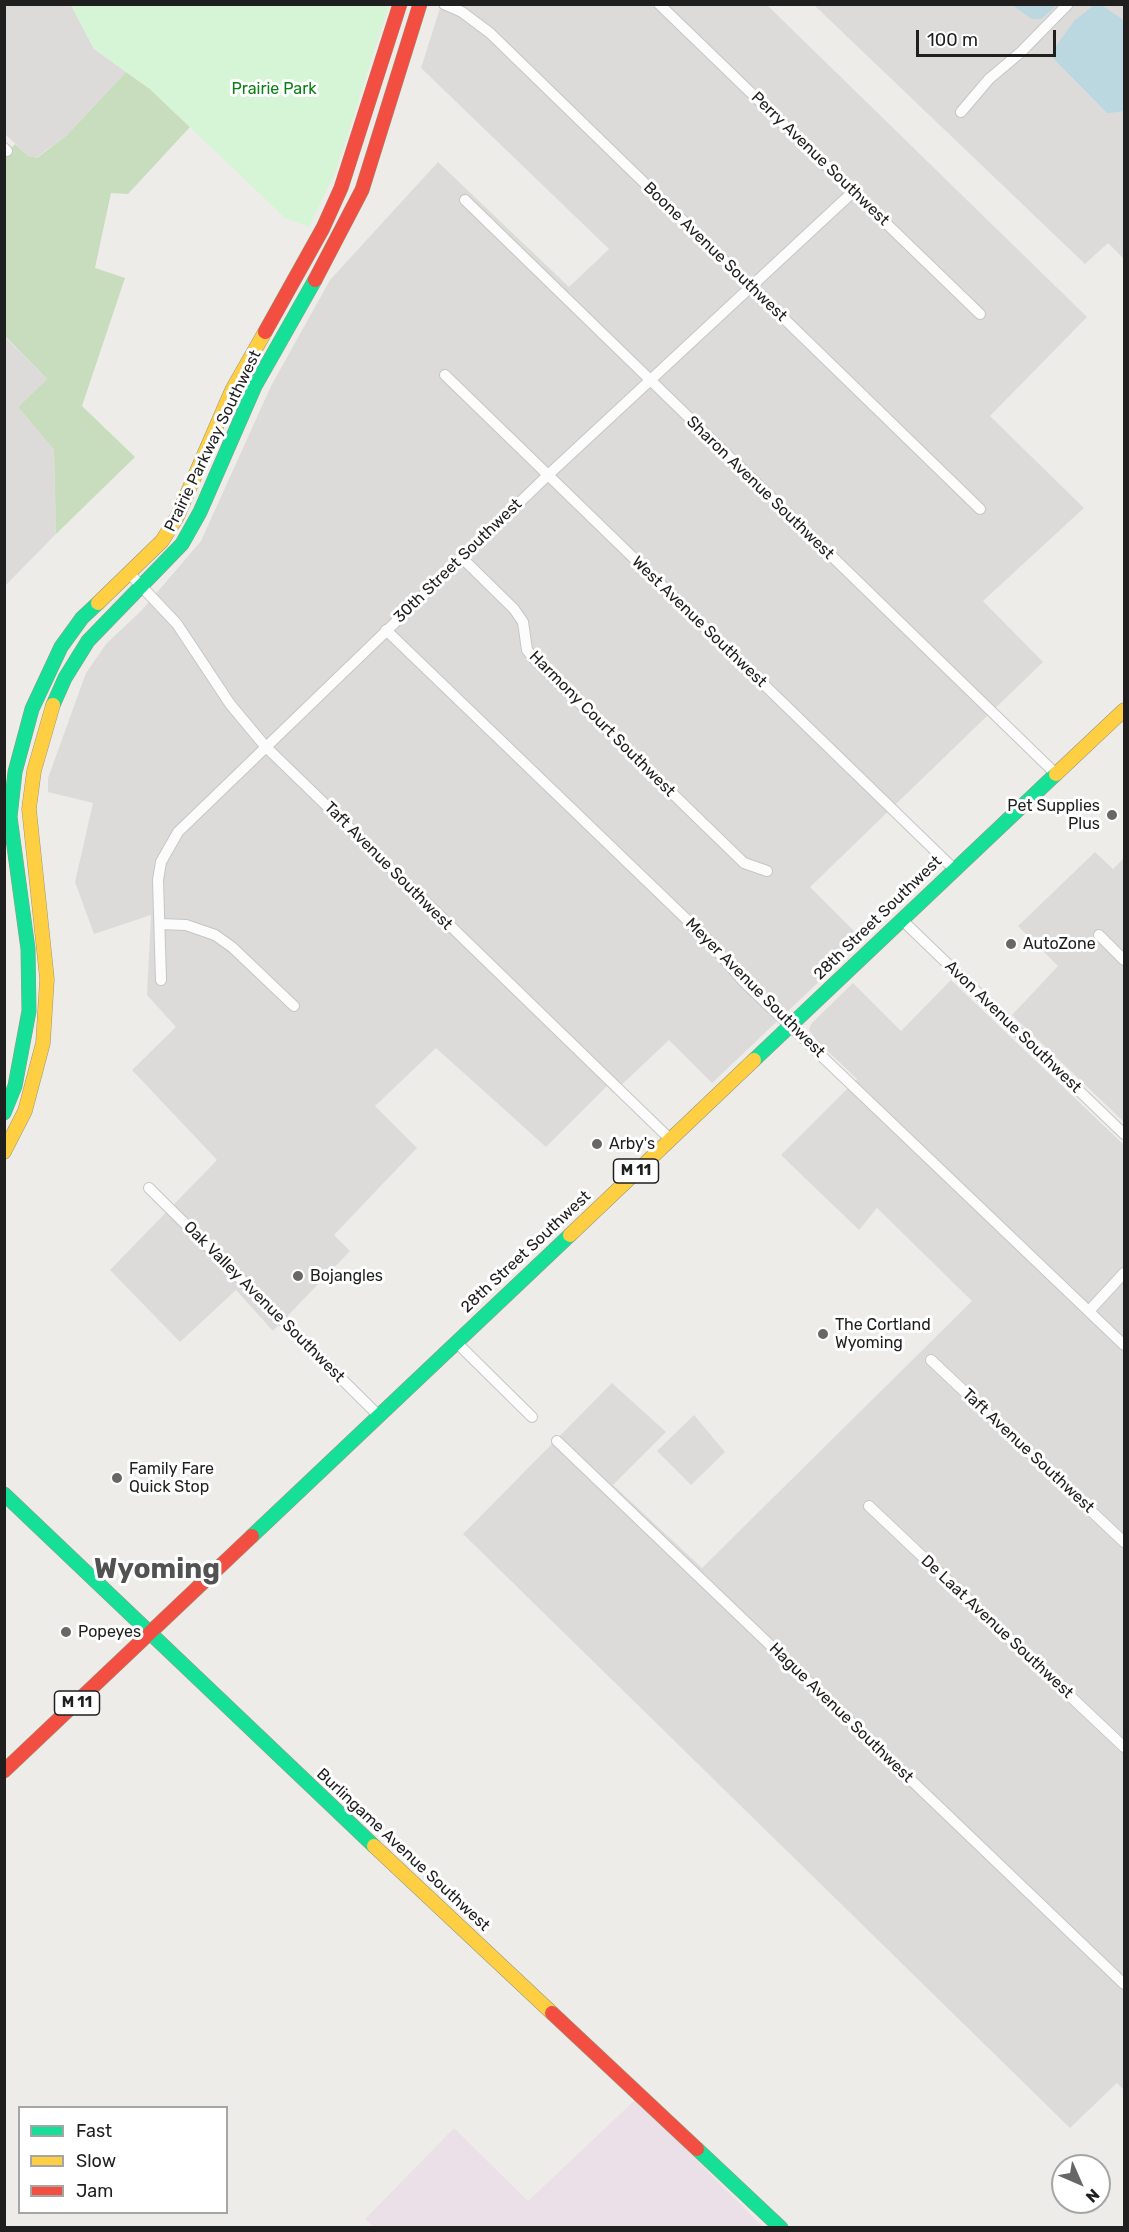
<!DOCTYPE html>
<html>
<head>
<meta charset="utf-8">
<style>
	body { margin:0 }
	#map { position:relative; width:1129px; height:2232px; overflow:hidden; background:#eeece8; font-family:Rubik,sans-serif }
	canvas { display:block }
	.frame { position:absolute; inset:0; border:6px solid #1f1f1f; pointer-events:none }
	.legend { position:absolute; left:18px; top:2106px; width:210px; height:108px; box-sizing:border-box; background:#fff; border:2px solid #a5a5a5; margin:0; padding:8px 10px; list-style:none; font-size:18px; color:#1f1f1f }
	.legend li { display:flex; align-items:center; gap:12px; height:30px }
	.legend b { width:30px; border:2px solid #a5a5a5 }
	.north { position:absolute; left:1051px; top:2154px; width:60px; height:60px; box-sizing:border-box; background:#fff; border:2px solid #a5a5a5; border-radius:50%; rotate:135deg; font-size:16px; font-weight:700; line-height:24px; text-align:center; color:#1f1f1f }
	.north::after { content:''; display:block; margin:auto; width:21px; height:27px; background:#676765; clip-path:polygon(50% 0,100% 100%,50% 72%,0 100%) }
	.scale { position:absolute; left:916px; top:30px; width:140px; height:27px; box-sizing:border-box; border:3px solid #1f1f1f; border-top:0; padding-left:8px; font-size:18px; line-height:21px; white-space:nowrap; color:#1f1f1f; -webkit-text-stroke:4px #fff; paint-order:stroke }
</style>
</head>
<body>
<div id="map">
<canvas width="1129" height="2232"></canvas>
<div class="frame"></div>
<ul class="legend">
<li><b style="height:8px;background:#16e098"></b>Fast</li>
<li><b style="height:8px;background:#ffcf43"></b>Slow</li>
<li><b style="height:8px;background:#f24e42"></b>Jam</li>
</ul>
<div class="north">N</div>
<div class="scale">100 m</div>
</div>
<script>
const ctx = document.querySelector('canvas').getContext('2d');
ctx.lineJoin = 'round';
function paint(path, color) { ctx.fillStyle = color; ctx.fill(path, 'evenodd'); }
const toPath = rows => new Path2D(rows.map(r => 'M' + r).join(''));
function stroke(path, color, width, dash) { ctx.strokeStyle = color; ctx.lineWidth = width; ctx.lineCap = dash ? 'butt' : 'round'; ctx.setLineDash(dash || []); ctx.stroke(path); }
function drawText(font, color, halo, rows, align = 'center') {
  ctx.font = font + ' Rubik,sans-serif'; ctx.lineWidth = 6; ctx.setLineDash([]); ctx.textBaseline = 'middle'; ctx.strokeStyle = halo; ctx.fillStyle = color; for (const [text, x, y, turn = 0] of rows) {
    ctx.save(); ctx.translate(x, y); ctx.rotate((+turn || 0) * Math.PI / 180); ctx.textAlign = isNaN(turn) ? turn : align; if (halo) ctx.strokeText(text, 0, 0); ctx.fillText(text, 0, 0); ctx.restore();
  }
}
paint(toPath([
	[4,5,71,5,94,49,126,72,67,135,36,158,28,156,5,134],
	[441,5,767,5,1087,317,990,416,1084,508,983,601,1043,662,810,887,863,940,712,1083,669,1040,613,1093,607,1086,546,1147,436,1048,375,1106,417,1148,334,1235,350,1251,273,1331,236,1290,180,1342,110,1270,217,1160,132,1070,176,1027,147,995,151,915,94,934,75,882,93,803,48,792,48,778,86,673,106,644,141,611,201,541,271,386,330,280,438,162,569,287,609,249,421,68],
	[814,5,1124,5,1124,259,1108,243,1085,264],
	[4,336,47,379,18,407,54,450,56,534,5,586],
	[1095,852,1113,869,1124,858,1124,1122,1012,1015,1058,966,1018,926],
	[951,980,1124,1145,1124,2090,1117,2083,1070,2128,463,1534,612,1383,666,1432,613,1485,702,1568,972,1301,877,1208,859,1230,781,1155,857,1079,817,1041,809,1030,811,1024,853,983,901,1031]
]), '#dddbd9');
paint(toPath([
	[636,2099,763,2227,375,2228,365,2219,454,2128,528,2201]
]), '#ebe0e7');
paint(toPath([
	[694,1415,725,1452,691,1485,657,1451]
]), '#dcdbd9');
paint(toPath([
	[126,72,150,89,190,127,128,194,111,193,95,268,125,278,82,406,135,457,56,534,54,450,18,407,47,379,5,336,5,155,15,144,28,156,37,158,67,135]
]), '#c8ddbd');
paint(toPath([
	[71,5,389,5,337,168,309,227,285,218,150,89,94,49]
]), '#d6f4d6');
paint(toPath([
	[1012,5,1057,5,1041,19,1032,19],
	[1094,5,1101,5,1124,20,1124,110,1119,112,1107,113,1052,57,1056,46,1074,21]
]), '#bbd8e1');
const street = toPath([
	[444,4,462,12,490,33,980,509],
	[659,4,980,314],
	[961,112,989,79,1021,52,1068,4],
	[4,148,7,151],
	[465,200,1056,774],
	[445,375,954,869],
	[462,558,514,609,523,622,527,650,535,660,744,863,767,871],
	[129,573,177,624,230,704,265,746,670,1139],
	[386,630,707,939,744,982,1124,1345],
	[901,919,1124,1134],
	[160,924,186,925,215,935,232,947,294,1006],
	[1099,935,1124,960],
	[161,980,158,880,161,862,178,832,547,476,854,191],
	[149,1188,379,1416],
	[1089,1311,1124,1273],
	[456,1342,532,1417],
	[931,1360,1124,1542],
	[557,1441,1124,1984],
	[869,1506,1124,1747]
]);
const fast = toPath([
	[53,705,65,678,88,641,182,544,200,512,255,386,315,280],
	[754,1060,1056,774],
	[4,1113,15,1086,29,1011,28,949,10,817,15,772,32,709,61,647,82,618,98,603],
	[4,1494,374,1846],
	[252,1536,570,1235],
	[697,2149,781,2228]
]);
const slow = toPath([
	[98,603,162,541,177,517,232,390,265,332],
	[1056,774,1124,710],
	[4,1152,25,1111,43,1043,47,979,29,809,34,771,53,705],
	[570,1235,754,1060],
	[374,1846,552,2013]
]);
const jam = toPath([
	[315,280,362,190,420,4],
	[265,332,323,228,341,188,400,4],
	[4,1771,252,1536],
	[552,2013,697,2149]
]);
stroke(street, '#c6c6c4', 12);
stroke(fast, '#969880', 15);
stroke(slow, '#969880', 15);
stroke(jam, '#969880', 15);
stroke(street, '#fcfcfc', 10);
stroke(fast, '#16e098', 14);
stroke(slow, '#ffcf43', 14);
stroke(jam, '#f24e42', 14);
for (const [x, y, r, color] of [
	[1112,815,6,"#676765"],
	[1011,944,6,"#676765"],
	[597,1144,6,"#676765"],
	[298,1276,6,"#676765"],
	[823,1334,6,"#676765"],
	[117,1478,6,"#676765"],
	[66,1632,6,"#676765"]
]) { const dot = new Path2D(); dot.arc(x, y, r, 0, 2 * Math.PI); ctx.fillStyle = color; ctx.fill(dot); stroke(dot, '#fff', 2); }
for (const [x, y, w] of [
	[636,1171,45],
	[77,1703,45]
]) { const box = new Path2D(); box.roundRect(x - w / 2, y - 12, w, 24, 4.5); ctx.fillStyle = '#fff'; ctx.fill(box); stroke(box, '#1f1f1f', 1.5); }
drawText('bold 15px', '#1f1f1f', null, [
	["M 11",636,1171],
	["M 11",77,1703]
]);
drawText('16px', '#0a8116', '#fff', [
	["Prairie Park",274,89]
]);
drawText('16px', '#1f1f1f', '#fff', [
	["Perry Avenue Southwest",820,159,44],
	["Boone Avenue Southwest",715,252,44],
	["Prairie Parkway Southwest",213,441,-64],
	["Sharon Avenue Southwest",760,488,44],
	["30th Street Southwest",458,561,-44],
	["West Avenue Southwest",699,622,44],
	["Harmony Court Southwest",602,724,45],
	["Taft Avenue Southwest",388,866,45],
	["28th Street Southwest",878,918,-44],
	["Meyer Avenue Southwest",755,988,45],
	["Avon Avenue Southwest",1013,1027,44],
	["28th Street Southwest",526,1252,-43],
	["Oak Valley Avenue Southwest",264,1302,45],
	["Taft Avenue Southwest",1028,1451,43],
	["De Laat Avenue Southwest",997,1627,43],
	["Hague Avenue Southwest",841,1713,44],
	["Burlingame Avenue Southwest",403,1850,43]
]);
drawText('16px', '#1f1f1f', '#fff', [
	["Pet Supplies",1100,806,"right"],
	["Plus",1100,824,"right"],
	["AutoZone",1023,944],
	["Arby's",609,1144],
	["Bojangles",310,1276],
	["The Cortland",835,1325],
	["Wyoming",835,1343],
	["Family Fare",129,1469],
	["Quick Stop",129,1487],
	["Popeyes",78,1632]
], 'left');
drawText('bold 28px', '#525252', '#fff', [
	["Wyoming",157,1570]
]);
</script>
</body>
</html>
